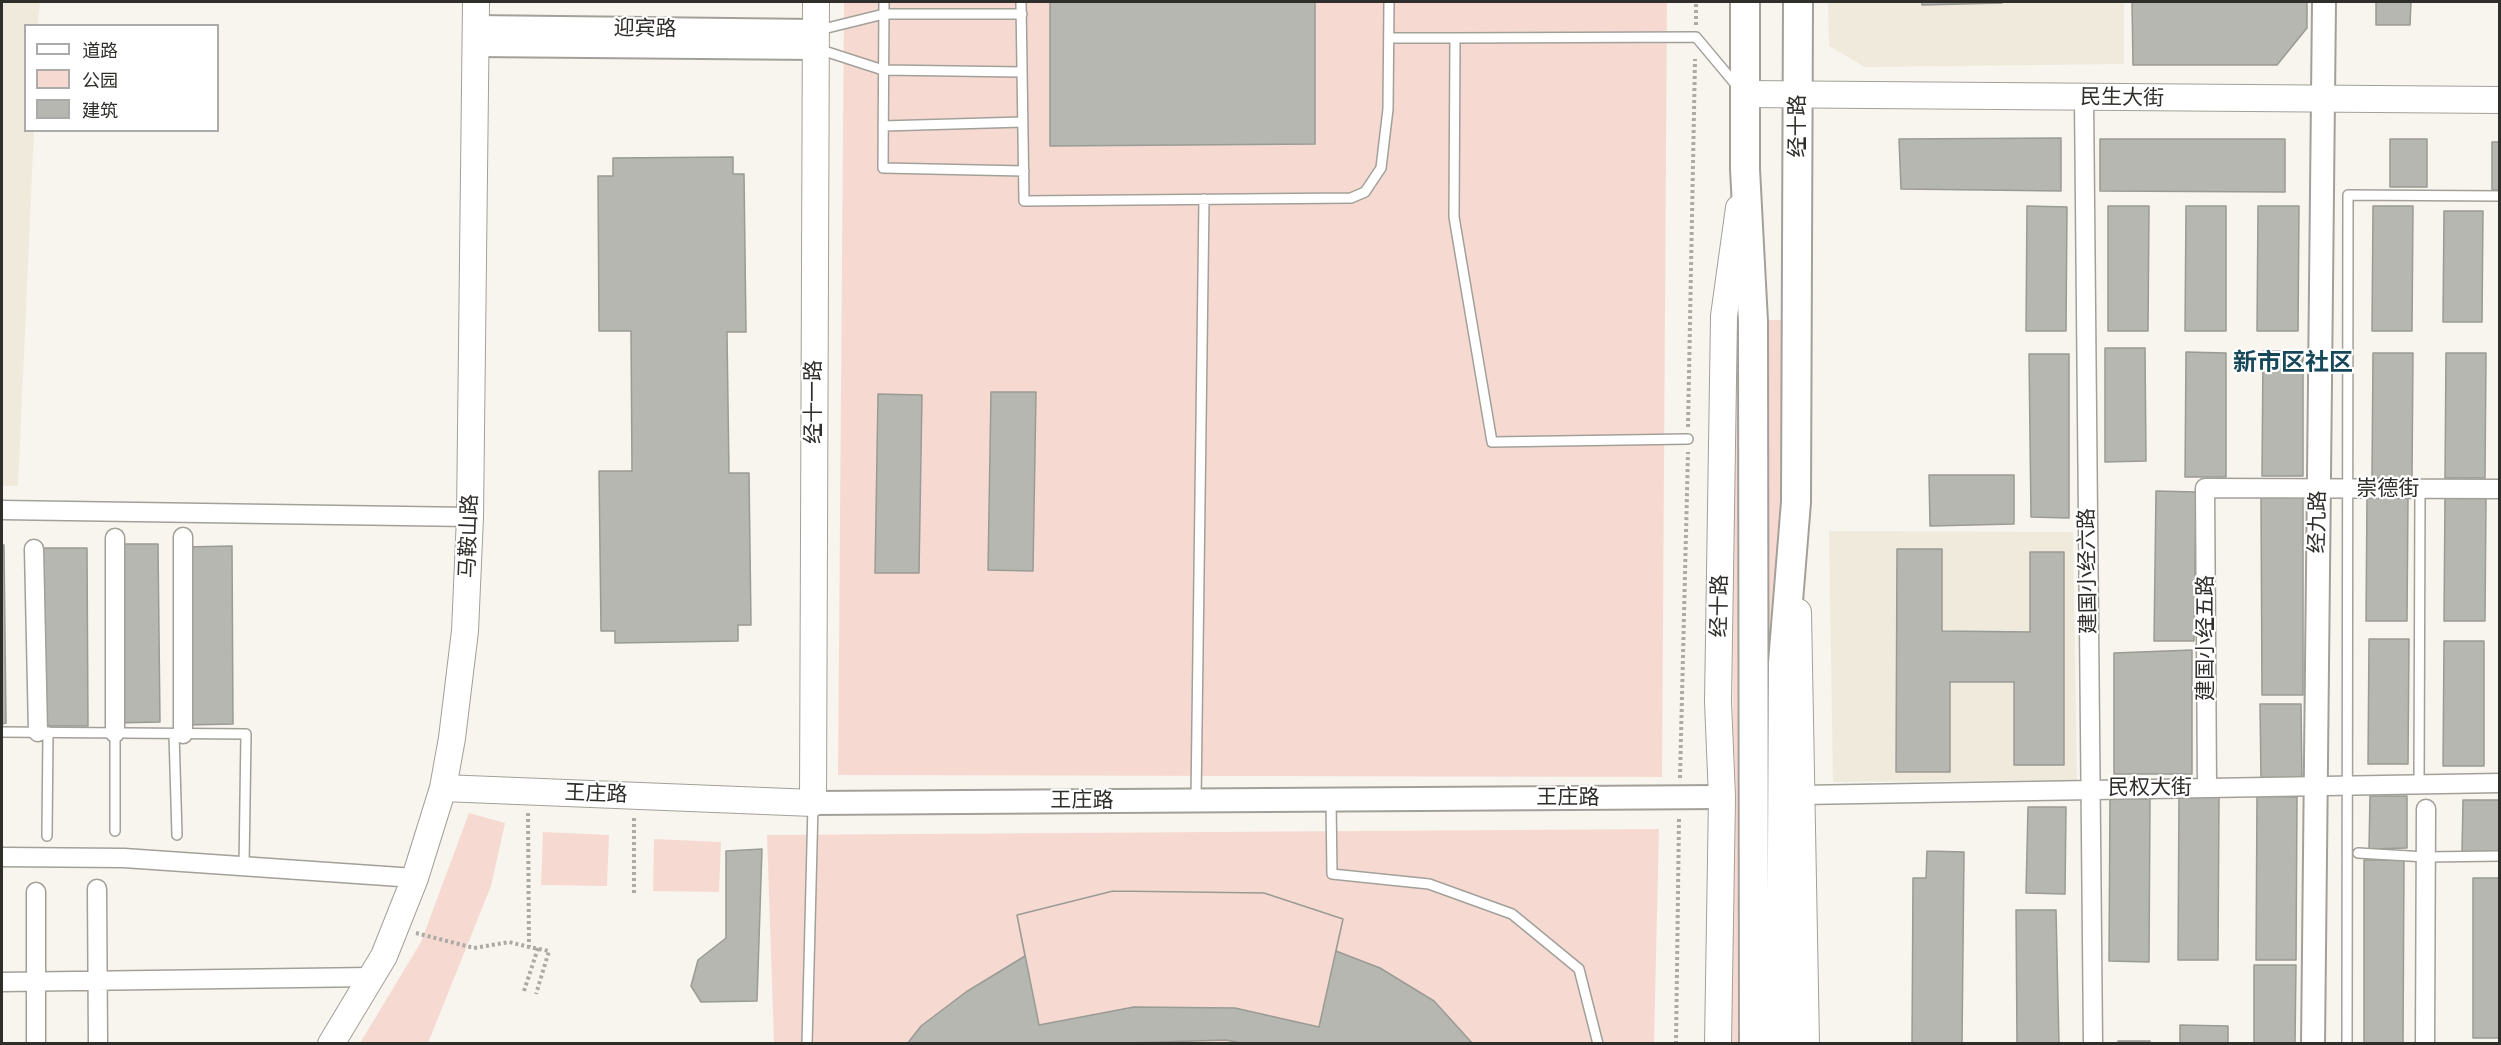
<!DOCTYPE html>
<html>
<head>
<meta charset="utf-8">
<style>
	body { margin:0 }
	#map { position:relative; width:2501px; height:1045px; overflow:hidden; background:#f8f5ee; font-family:Cabin,"Noto Sans SC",sans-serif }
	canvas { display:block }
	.frame { position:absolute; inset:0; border:3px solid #2f2e2b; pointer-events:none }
	.legend { position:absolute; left:24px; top:24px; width:195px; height:108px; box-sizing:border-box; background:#fff; border:2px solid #acabaa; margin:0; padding:8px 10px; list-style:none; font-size:18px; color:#2f2e2b }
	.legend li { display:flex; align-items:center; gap:12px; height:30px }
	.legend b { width:30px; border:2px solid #acabaa }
</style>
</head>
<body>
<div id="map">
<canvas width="2501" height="1045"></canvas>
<div class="frame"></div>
<ul class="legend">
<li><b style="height:8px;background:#fff"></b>道路</li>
<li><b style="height:16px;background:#f6dad2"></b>公园</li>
<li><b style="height:16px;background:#b5b7b0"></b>建筑</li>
</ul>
</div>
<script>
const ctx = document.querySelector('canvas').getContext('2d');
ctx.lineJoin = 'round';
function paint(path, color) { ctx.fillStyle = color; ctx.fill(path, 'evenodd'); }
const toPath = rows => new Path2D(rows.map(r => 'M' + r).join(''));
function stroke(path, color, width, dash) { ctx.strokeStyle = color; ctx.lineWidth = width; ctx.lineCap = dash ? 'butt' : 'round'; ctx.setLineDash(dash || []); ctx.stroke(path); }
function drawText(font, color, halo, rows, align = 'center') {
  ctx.font = font + ' Cabin,"Noto Sans SC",sans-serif'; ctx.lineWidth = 4.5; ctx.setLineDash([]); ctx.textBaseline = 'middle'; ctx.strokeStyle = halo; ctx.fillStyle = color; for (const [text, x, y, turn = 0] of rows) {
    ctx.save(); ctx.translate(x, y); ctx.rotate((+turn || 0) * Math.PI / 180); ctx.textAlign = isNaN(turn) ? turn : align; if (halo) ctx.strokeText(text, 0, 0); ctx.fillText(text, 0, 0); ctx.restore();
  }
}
paint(toPath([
	[2,2,40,2,38,25,26,26,26,130,34,131,18,486,2,486],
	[1828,2,2124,2,2124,64,1865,67,1829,46],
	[1829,531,2073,532,2077,780,1833,782]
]), '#efeadc');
paint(toPath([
	[844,2,1667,2,1662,777,838,775],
	[1735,320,1786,320,1774,718,1793,1043,1731,1044],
	[469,813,505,823,491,886,428,1043,360,1043,421,942],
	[1659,829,1654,1043,774,1043,767,835],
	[543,832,609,835,607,886,541,885],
	[654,839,721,842,719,892,653,891]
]), '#f6dad2');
const building = toPath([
	[1050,2,1315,2,1315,144,1050,146,1050,2],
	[1922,2,2002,2,2002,3,1922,5,1922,2],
	[2132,2,2307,2,2307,28,2277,65,2133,65,2132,2],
	[2376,2,2411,2,2410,25,2376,25,2376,2],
	[2061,138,2061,191,1901,189,1899,139,2061,138],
	[2100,139,2285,139,2285,192,2100,191,2100,139],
	[2390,139,2427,139,2427,187,2390,187,2390,139],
	[2492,142,2500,142,2500,190,2492,190,2492,142],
	[733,157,733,174,744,174,746,332,727,332,729,473,749,473,751,625,738,625,738,641,615,643,615,631,601,631,599,471,632,471,631,331,599,331,598,176,613,176,613,158,733,157],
	[2027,206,2067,207,2066,331,2026,331,2027,206],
	[2108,206,2149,206,2148,331,2108,331,2108,206],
	[2186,206,2226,206,2226,331,2185,331,2186,206],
	[2258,206,2299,206,2298,331,2257,331,2258,206],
	[2373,206,2413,206,2412,331,2372,331,2373,206],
	[2444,211,2483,211,2482,322,2443,322,2444,211],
	[2105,348,2145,348,2146,461,2105,462,2105,348],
	[2263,351,2303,351,2303,476,2262,476,2263,351],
	[2186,352,2226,353,2226,477,2185,477,2186,352],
	[2373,353,2413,353,2412,478,2372,478,2373,353],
	[2446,353,2486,353,2485,478,2445,478,2446,353],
	[2029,354,2069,354,2069,518,2031,517,2029,354],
	[991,392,1036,392,1033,571,988,570,991,392],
	[878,394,922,395,919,573,875,573,878,394],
	[1929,475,2014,475,2014,524,1930,526,1929,475],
	[2156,491,2196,492,2194,641,2154,641,2156,491],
	[2261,497,2303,497,2303,695,2262,695,2261,497],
	[2367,497,2408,497,2407,621,2366,621,2367,497],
	[2445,497,2486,497,2485,621,2444,621,2445,497],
	[112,544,158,544,160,722,114,723,112,544],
	[2,545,4,545,6,723,2,724,2,545],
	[232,546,233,724,187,725,185,547,232,546],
	[40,548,87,548,88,726,42,726,40,548],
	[1897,549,1942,549,1942,631,2030,632,2030,552,2064,552,2064,765,2014,765,2014,682,1950,682,1950,772,1896,772,1897,549],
	[2369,639,2409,639,2408,764,2368,764,2369,639],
	[2444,641,2484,641,2484,766,2443,766,2444,641],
	[2192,650,2192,774,2114,774,2114,653,2192,650],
	[2260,704,2301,704,2302,778,2261,779,2260,704],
	[2179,796,2219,797,2218,960,2178,960,2179,796],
	[2257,796,2297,797,2296,960,2256,960,2257,796],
	[2370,796,2407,796,2407,848,2369,849,2370,796],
	[2110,798,2150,799,2149,962,2109,961,2110,798],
	[2463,800,2500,800,2500,851,2462,852,2463,800],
	[2028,807,2066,807,2065,894,2026,893,2028,807],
	[762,849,757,1001,701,1002,691,986,698,960,726,938,726,851,762,849],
	[1927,851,1964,852,1962,1044,1912,1044,1913,878,1926,878,1927,851],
	[2364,860,2404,860,2403,1044,2364,1044,2364,860],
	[2473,878,2500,878,2500,1038,2473,1038,2473,878],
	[1113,891,1264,893,1343,919,1336,951,1380,968,1434,1001,1473,1044,1246,1044,1226,1040,1095,1044,907,1044,921,1026,966,992,1025,956,1017,915,1113,891],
	[1113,891,1264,893,1343,919,1319,1027,1235,1008,1134,1007,1039,1025,1017,915,1113,891],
	[2016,910,2056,910,2059,1044,2017,1044,2016,910],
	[2254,965,2296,965,2295,1044,2254,1044,2254,965],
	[2180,1025,2228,1026,2228,1044,2180,1044,2180,1025],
	[2118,1041,2150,1041,2150,1044,2118,1044,2118,1041]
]);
paint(building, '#b5b7b0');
stroke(building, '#999b94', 1.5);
const service = toPath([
	[884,2,883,168,1024,171],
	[1021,2,1024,201,1351,198,1365,192,1381,168,1388,109,1389,2],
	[819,30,884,14,1022,14],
	[1390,38,1455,38],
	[818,49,883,70,1022,72],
	[883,126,1023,122],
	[1688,439,1492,442,1454,217,1455,38,1696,37,1737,86],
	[2,732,246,734,244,867],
	[174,734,177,835],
	[2419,784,2420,489],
	[1196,800,1204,199],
	[1331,800,1332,874,1429,884,1512,914,1579,969,1598,1044],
	[115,831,115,733],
	[47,836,48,732],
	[2358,853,2426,857,2500,856],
	[807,1044,813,805],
	[2347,1044,2348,195,2500,196]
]);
const minor = toPath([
	[2084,98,2093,1044],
	[2,510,470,517],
	[183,537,183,734],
	[115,538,115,733],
	[34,549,38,732],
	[2207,788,2205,488,2500,489],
	[1801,795,2500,783],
	[2,857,124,858,415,878],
	[97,889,98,1044],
	[36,892,36,1044],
	[2,982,372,977],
	[2425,1044,2426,809]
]);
const tertiary = toPath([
	[475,27,815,31],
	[475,45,815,48],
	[813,803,1722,797],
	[2313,1044,2324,2]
]);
const secondary = toPath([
	[1744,94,2500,100],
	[1798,612,1806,1044],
	[443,788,813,803,816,2],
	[331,1044,384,956,415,878,443,788,452,738,465,631,470,517,476,2],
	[1718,1044,1722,797,1718,702,1724,316,1739,208]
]);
const trunk = toPath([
	[1745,2,1745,169,1753,322,1754,1044],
	[1781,1044,1783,663,1796,502,1798,2]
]);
stroke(service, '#a2a099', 12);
stroke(minor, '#a2a099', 21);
stroke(tertiary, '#a2a099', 26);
stroke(secondary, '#a2a099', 28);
stroke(trunk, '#a2a099', 32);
stroke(toPath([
	[1696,25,1696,2],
	[1688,427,1695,59],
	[1680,778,1688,452],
	[528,813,529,947,549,951,536,994],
	[634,818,634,894],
	[416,933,474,948,509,942,529,947],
	[524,991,538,948],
	[1676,1044,1679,818]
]), '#adaaa5', 4, [3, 3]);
stroke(service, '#fff', 9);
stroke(minor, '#fff', 18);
stroke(tertiary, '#fff', 22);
stroke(secondary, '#fff', 26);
stroke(trunk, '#fff', 28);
drawText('21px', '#2f2e2b', '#fff', [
	["迎宾路",645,29,1],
	["民生大街",2122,98,1],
	["经十路",1798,126,-90],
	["经十一路",814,402,-90],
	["崇德街",2388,489],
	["经九路",2318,522,-89],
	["马鞍山路",469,536,-88],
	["建国小经六路",2088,571,-91],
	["经十路",1720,606,-89],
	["建国小经五路",2206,638,-90],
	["民权大街",2150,788],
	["王庄路",596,794,2],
	["王庄路",1568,798],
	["王庄路",1082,801]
]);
drawText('bold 24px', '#17485a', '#fff', [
	["新市区社区",2293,363]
]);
</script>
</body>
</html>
